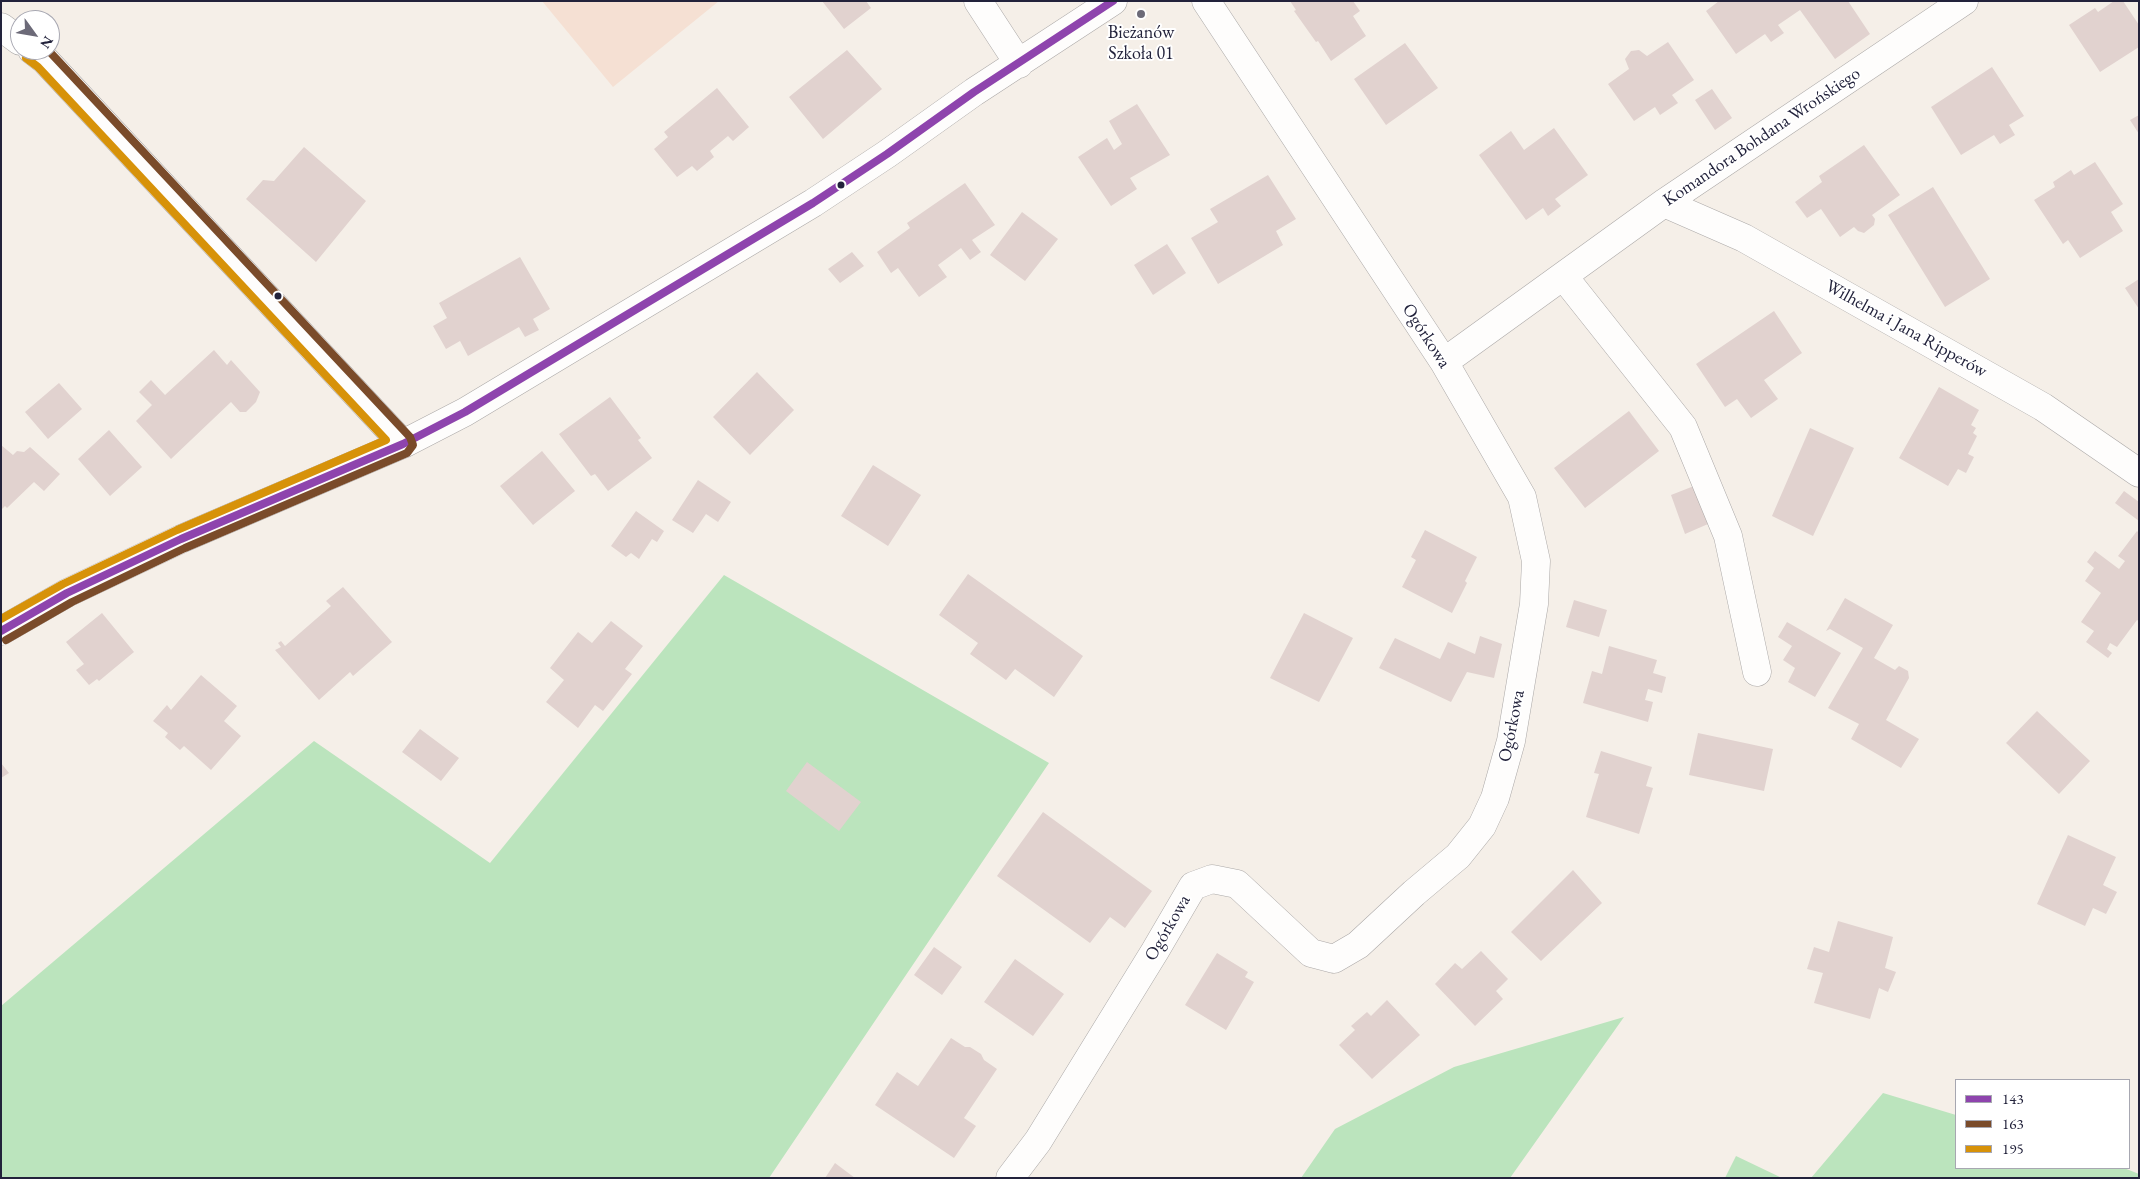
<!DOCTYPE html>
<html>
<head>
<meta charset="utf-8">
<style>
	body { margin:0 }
	#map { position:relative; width:2140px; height:1179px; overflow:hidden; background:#f5efe8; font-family:"EB Garamond",serif }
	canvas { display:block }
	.frame { position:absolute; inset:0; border:2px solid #22223b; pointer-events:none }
	.legend { position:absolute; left:1955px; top:1079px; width:175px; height:90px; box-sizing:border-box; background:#fff; border:1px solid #a7a7b1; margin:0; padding:6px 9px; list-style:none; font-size:15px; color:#22223b }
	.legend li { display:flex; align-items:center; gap:10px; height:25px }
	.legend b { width:25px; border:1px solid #a7a7b1 }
	.north { position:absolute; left:10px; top:10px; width:50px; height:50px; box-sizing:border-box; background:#fff; border:1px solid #a7a7b1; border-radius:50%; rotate:122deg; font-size:14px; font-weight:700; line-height:20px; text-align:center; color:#22223b }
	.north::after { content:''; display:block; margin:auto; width:18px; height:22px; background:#6c6a78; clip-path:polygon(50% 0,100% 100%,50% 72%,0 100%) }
</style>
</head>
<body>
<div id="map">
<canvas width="2140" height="1179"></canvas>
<div class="frame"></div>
<ul class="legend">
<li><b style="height:6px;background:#8e44ad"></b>143</li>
<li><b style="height:6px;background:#7a4b2a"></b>163</li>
<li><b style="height:6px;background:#d79209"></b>195</li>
</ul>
<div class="north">N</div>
</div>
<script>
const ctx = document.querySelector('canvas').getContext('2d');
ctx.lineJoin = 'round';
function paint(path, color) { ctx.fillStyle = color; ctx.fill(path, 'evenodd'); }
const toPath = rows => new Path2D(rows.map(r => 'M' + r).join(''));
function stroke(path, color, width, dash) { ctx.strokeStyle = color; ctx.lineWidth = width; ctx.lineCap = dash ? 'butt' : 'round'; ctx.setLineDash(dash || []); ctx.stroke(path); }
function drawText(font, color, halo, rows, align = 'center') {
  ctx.font = font + ' "EB Garamond",serif'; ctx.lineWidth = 4; ctx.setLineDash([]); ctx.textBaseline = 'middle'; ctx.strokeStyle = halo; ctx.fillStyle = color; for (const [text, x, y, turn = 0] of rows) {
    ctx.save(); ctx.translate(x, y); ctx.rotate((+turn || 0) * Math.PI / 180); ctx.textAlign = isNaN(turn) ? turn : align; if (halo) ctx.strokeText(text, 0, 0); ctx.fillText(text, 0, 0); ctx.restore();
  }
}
paint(toPath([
	[542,1,719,1,613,87]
]), '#f5e0d3');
paint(toPath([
	[724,575,1049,763,769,1178,1,1178,1,1006,314,741,490,863],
	[1624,1017,1510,1178,1301,1178,1335,1129,1454,1067],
	[1883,1093,1956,1115,1956,1168,2124,1168,2139,1174,2139,1178,1811,1178],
	[1736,1156,1782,1178,1725,1178]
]), '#bbe4bd');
paint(toPath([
	[822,1,866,1,871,8,844,29],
	[1290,1,1353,1,1360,11,1353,16,1366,36,1331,61,1318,41,1316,42,1294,11,1296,10],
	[1719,1,1848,1,1870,34,1835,59,1800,10,1778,25,1784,33,1771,42,1765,34,1736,54,1706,11],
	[2114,1,2123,1,2139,25,2139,47,2100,72,2069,25,2095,8,2098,12],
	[1668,42,1694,80,1672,95,1678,103,1660,115,1655,107,1634,121,1608,84,1629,69,1625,59,1631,51,1639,50,1647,56],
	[1405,43,1438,88,1386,125,1354,79],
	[847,50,882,89,823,139,789,97],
	[1992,67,2024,116,2009,125,2015,135,2000,144,1994,135,1961,155,1931,107],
	[717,88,749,127,733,141,728,136,710,151,714,157,697,171,692,166,677,177,654,149,668,137,664,132],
	[1712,89,1732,118,1715,130,1695,100],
	[1137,104,1170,155,1130,178,1137,189,1111,206,1078,157,1107,138,1114,150,1122,144,1109,121],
	[2139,115,2139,134,2130,120],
	[1554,128,1588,175,1555,199,1561,206,1548,216,1543,208,1526,220,1479,155,1511,131,1524,150],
	[1864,145,1900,195,1872,215,1875,219,1874,225,1864,233,1858,231,1854,227,1840,237,1821,209,1807,218,1795,202,1822,182,1819,176],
	[304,147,366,201,316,262,246,199,263,180,274,181],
	[2095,162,2123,204,2111,212,2123,231,2080,258,2068,240,2063,244,2034,200,2055,187,2053,182,2071,170,2074,175],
	[1268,175,1296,219,1276,231,1283,245,1218,284,1191,238,1218,222,1210,209],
	[965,183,995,225,972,240,981,252,970,260,961,248,938,265,947,277,919,297,898,268,891,273,877,252,910,228,907,223],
	[1933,187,1990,279,1945,307,1888,215],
	[1022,212,1058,239,1025,281,990,255],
	[1167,244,1186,273,1153,295,1134,265],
	[852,252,864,266,840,283,828,269],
	[520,257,550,309,533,319,539,330,525,337,519,327,468,356,460,341,446,349,433,326,447,318,439,303],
	[2139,279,2139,309,2125,288],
	[1774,311,1802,353,1764,380,1778,399,1751,418,1737,399,1725,407,1696,364],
	[214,350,227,365,231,360,260,392,256,402,246,412,240,412,231,402,171,459,136,421,152,405,139,392,151,380,165,395],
	[757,372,794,410,750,455,713,417],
	[59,383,82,409,48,439,25,412],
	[1939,387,1979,410,1971,425,1976,428,1973,433,1977,436,1968,454,1974,457,1966,473,1958,469,1948,486,1899,458],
	[610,397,641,438,638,440,652,458,608,491,595,474,591,476,559,434],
	[1629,411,1659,451,1585,508,1554,468],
	[1810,428,1854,448,1813,536,1772,516],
	[109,430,142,467,110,496,78,459],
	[1,445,13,455,17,451,24,452,30,447,60,474,44,491,34,482,7,508,5,506,1,510],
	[542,451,575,491,533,525,500,486],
	[873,465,921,495,888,546,841,516],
	[698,480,731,502,718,522,706,514,693,533,672,520],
	[1694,486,1708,524,1685,534,1671,495],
	[2124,491,2139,502,2139,521,2115,503],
	[636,511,664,531,657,542,652,539,639,559,631,553,626,557,611,546],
	[1425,530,1477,557,1465,581,1467,583,1452,613,1402,587,1416,560,1411,557],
	[2137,531,2139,533,2139,621,2137,620,2117,647,2110,643,2107,649,2112,653,2108,658,2086,642,2094,631,2081,622,2101,593,2085,581,2094,568,2087,562,2095,551,2119,569,2125,561,2118,556],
	[968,574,1083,656,1054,697,1015,669,1006,680,970,654,978,643,939,615],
	[343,587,392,642,353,676,350,672,319,700,275,650,281,647,278,643,281,641,285,646,331,606,326,601],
	[1845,598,1893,625,1874,658,1895,670,1899,666,1908,671,1909,678,1886,720,1919,739,1901,768,1851,739,1859,724,1828,708,1863,648,1830,629,1826,631],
	[1574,600,1607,610,1599,637,1566,627],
	[102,613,134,652,99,681,97,679,89,685,76,670,84,664,66,642],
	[1304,613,1353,638,1319,702,1270,678],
	[611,621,643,646,625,669,632,674,603,711,595,705,578,728,546,702,564,680,550,668,578,632,592,643],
	[1787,622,1841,653,1815,697,1788,682,1795,668,1783,660,1792,646,1778,637],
	[1480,636,1502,644,1494,678,1467,672,1451,702,1379,668,1395,638,1440,659,1448,642,1475,654],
	[1609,646,1657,660,1653,673,1666,677,1662,693,1648,689,1645,700,1653,702,1648,722,1583,703,1592,671,1602,674],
	[201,675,237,706,224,721,241,736,211,770,184,746,180,750,165,737,168,733,153,721,167,705,171,710],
	[2037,711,2090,761,2059,794,2006,743],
	[420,729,459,758,441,781,402,752],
	[1698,733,1773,749,1764,791,1689,775],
	[1601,751,1652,767,1646,786,1653,788,1639,834,1586,817,1599,774,1594,773],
	[807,762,861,802,839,831,786,791],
	[1,763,9,773,1,778],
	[1043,812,1152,891,1125,928,1110,917,1090,943,997,876],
	[2068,835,2116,857,2103,885,2117,892,2106,914,2093,908,2085,926,2037,904],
	[1573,870,1602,903,1541,961,1511,932],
	[1838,921,1893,937,1885,968,1896,972,1888,992,1879,988,1870,1019,1814,1003,1823,973,1807,969,1814,947,1829,952],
	[934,947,962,967,942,995,914,975],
	[1481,951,1508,979,1496,991,1503,999,1475,1026,1435,984,1455,963,1462,969],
	[1217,953,1248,972,1245,977,1254,982,1226,1030,1185,1005],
	[1015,959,1064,994,1033,1036,984,1002],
	[1387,1000,1420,1035,1372,1079,1339,1045,1355,1030,1351,1026,1367,1012,1371,1016],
	[951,1038,965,1047,970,1047,981,1054,984,1060,997,1069,964,1118,976,1126,954,1158,875,1105,897,1072,918,1086],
	[835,1163,855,1178,825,1178]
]), '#e1d2cf');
const minor = toPath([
	[978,1,1019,64],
	[1,27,20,41],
	[32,50,45,60,403,444],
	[1664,203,1744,238,2043,407,2139,473],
	[1564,277,1683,427,1728,536,1757,672],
	[1444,362,1664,203,1964,1],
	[1,631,67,593,181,539,403,444,465,412,813,203,887,154,974,92,1113,1],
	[1010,1178,1038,1141,1155,951,1193,886,1212,879,1237,884,1311,953,1334,959,1358,945,1414,893,1458,856,1482,826,1495,798,1511,741,1534,604,1536,561,1522,497,1444,362,1206,1]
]);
stroke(minor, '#aba8a7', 29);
stroke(minor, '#fefdfc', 28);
stroke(toPath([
	[1,631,67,593,181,539,403,444,465,412,813,203,887,154,974,92,1113,1]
]), '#8e44ad', 8);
stroke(toPath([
	[6,640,72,602,185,548,407,453,413,445,410,437,48,50]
]), '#7a4b2a', 8);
stroke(toPath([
	[1,619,63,584,177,530,386,440,38,67,26,58]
]), '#d79209', 8);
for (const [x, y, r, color] of [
	[1141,14,5,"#6c6a78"],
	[841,185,4.5,"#22223b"],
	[278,296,4.5,"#22223b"]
]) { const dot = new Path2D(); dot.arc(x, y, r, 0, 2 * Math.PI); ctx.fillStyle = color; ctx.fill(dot); stroke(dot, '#fff', 2); }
drawText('18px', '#22223b', '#fff', [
	["Bieżanów",1141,33],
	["Szkoła 01",1141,54]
]);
drawText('18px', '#22223b', '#fff', [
	["Komandora Bohdana Wrońskiego",1762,137,-34],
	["Wilhelma i Jana Ripperów",1906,329,29],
	["Ogórkowa",1426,336,57],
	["Ogórkowa",1512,726,-79],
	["Ogórkowa",1168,928,-60]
]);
</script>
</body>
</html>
